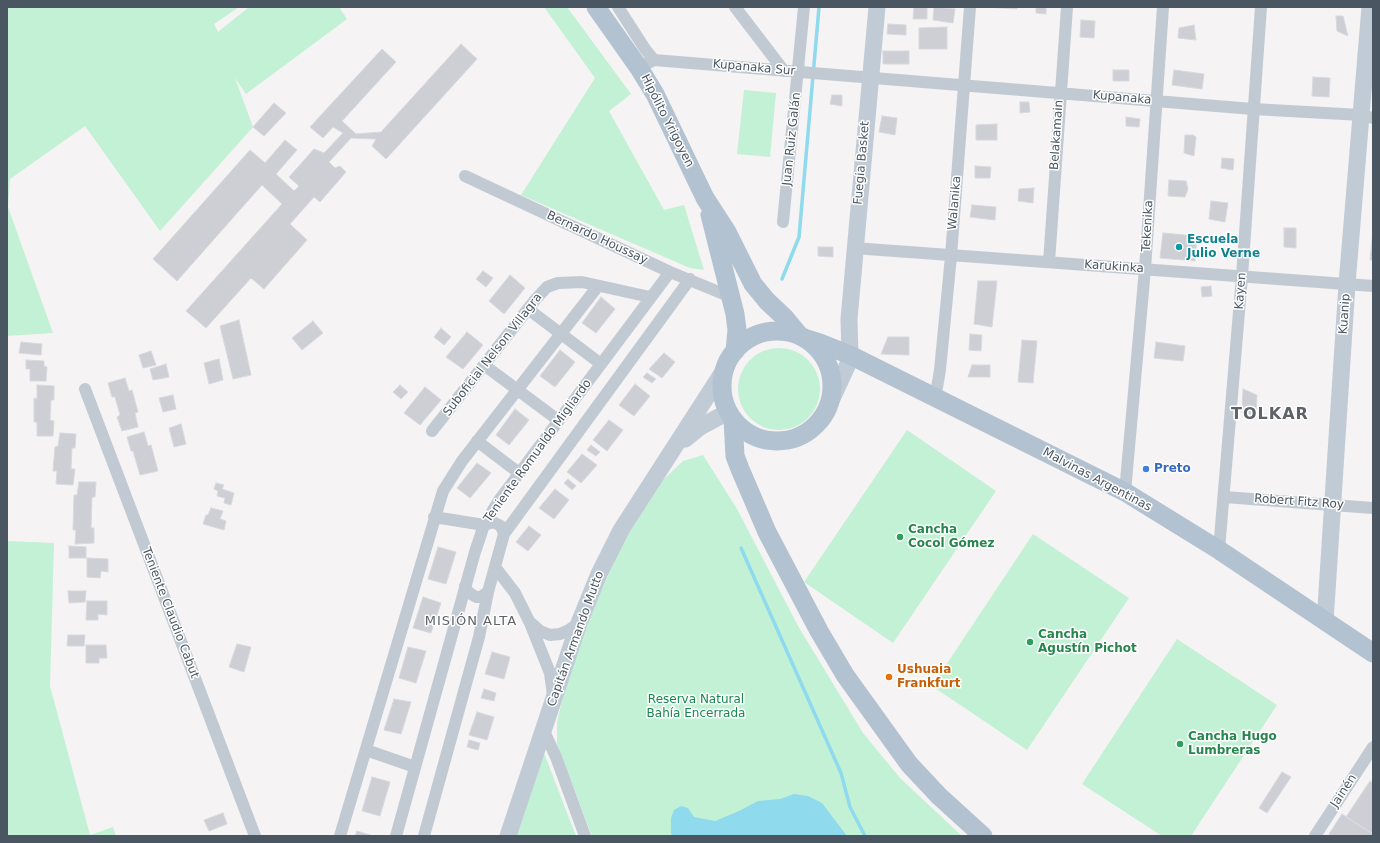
<!DOCTYPE html>
<html>
<head>
<meta charset="utf-8">
<style>
	body { margin:0 }
	#map { position:relative; width:1380px; height:843px; overflow:hidden; background:#f5f3f3; font-family:"DejaVu Sans",sans-serif }
	canvas { display:block }
	.frame { position:absolute; inset:0; border:8px solid #4a5661; pointer-events:none }
</style>
</head>
<body>
<div id="map">
<canvas width="1380" height="843"></canvas>
<div class="frame"></div>
</div>
<script>
const ctx = document.querySelector('canvas').getContext('2d');
ctx.lineJoin = 'round';
function paint(path, color) { ctx.fillStyle = color; ctx.fill(path, 'evenodd'); }
const toPath = rows => new Path2D(rows.map(r => 'M' + r).join(''));
function stroke(path, color, width, dash) { ctx.strokeStyle = color; ctx.lineWidth = width; ctx.lineCap = dash ? 'butt' : 'round'; ctx.setLineDash(dash || []); ctx.stroke(path); }
function drawText(font, color, halo, rows, align = 'center') {
  ctx.font = font + ' "DejaVu Sans",sans-serif'; ctx.lineWidth = 3; ctx.setLineDash([]); ctx.textBaseline = 'middle'; ctx.strokeStyle = halo; ctx.fillStyle = color; for (const [text, x, y, turn = 0] of rows) {
    ctx.save(); ctx.translate(x, y); ctx.rotate((+turn || 0) * Math.PI / 180); ctx.textAlign = isNaN(turn) ? turn : align; if (halo) ctx.strokeText(text, 0, 0); ctx.fillText(text, 0, 0); ctx.restore();
  }
}
paint(toPath([
	[7,7,239,7,214,24,218,32,249,7,339,7,347,19,246,94,235,78,253,127,160,231,85,126,10,179,8,207,53,333,7,336],
	[544,7,567,7,631,94,609,111,664,210,684,205,704,270,690,268,521,195,595,78],
	[744,90,776,93,770,157,737,154],
	'738 389a41 41 0 1 1 82 0a41 41 0 1 1-82 0Z',
	[907,430,996,491,893,643,804,582],
	[703,455,737,509,798,626,863,733,900,778,962,836,592,836,557,744,557,722,562,701,586,625,622,544,663,480,683,461],
	[1033,534,1129,598,1027,750,932,686],
	[7,541,54,543,50,686,90,835,113,827,116,836,7,836],
	[1177,639,1277,705,1191,836,1162,836,1082,784],
	[544,753,576,836,517,836]
]), '#c3f1d5');
paint(toPath([
	[794,794,808,796,822,803,847,836,672,836,671,833,671,818,674,810,681,806,688,808,694,817,715,821,739,811,758,801,780,799]
]), '#90daee');
stroke(toPath([
	[782,279,799,237,819,7],
	[741,548,841,773,850,807,865,836]
]), '#90daee', 3.5);
const building = toPath([
	[914,7,927,7,927,19,913,19,914,7],
	[934,7,955,9,953,23,933,20,934,7],
	[985,7,1017,7,1017,9,985,7],
	[1036,7,1046,7,1046,14,1036,13,1036,7],
	[1336,16,1343,16,1348,36,1337,31,1336,16],
	[1081,20,1095,21,1094,38,1080,37,1081,20],
	[888,24,906,25,906,35,887,34,888,24],
	[1194,25,1196,40,1178,38,1179,28,1194,25],
	[947,27,947,49,919,49,919,28,947,27],
	[461,44,477,59,386,159,372,146,376,139,351,138,329,162,335,168,340,166,346,172,320,202,314,197,290,224,307,240,264,289,251,278,206,328,186,311,282,204,262,185,177,281,153,259,250,150,265,163,285,140,297,150,276,174,294,191,299,186,289,177,314,149,324,153,343,133,333,127,323,138,310,127,382,49,396,62,342,121,356,134,381,132,461,44],
	[883,51,909,51,909,64,883,64,883,51],
	[1113,70,1129,70,1129,81,1113,81,1113,70],
	[1174,70,1204,74,1202,89,1172,85,1174,70],
	[1313,77,1330,78,1329,97,1312,96,1313,77],
	[832,95,842,95,842,106,830,104,832,95],
	[1020,102,1029,102,1030,112,1020,113,1020,102],
	[274,103,286,113,264,136,253,127,274,103],
	[882,116,897,118,895,135,879,132,882,116],
	[1126,117,1140,119,1139,127,1126,126,1126,117],
	[997,124,997,140,976,140,976,125,997,124],
	[1185,135,1193,135,1196,137,1194,156,1184,153,1185,135],
	[1222,158,1234,159,1233,170,1221,168,1222,158],
	[975,166,991,167,990,178,975,178,975,166],
	[1169,180,1186,181,1188,189,1185,197,1168,196,1169,180],
	[1034,188,1033,203,1018,201,1019,189,1034,188],
	[1211,201,1228,203,1225,222,1209,219,1211,201],
	[972,205,996,207,995,220,970,217,972,205],
	[1284,228,1296,228,1296,248,1284,247,1284,228],
	[1373,231,1373,260,1370,260,1373,231],
	[1163,233,1197,236,1195,261,1160,258,1163,233],
	[818,247,833,247,833,257,818,256,818,247],
	[483,271,493,278,486,287,476,279,483,271],
	[510,275,525,288,504,314,489,301,510,275],
	[978,281,997,281,992,327,974,324,978,281],
	[1211,286,1212,296,1202,297,1201,287,1211,286],
	[601,297,615,309,596,333,582,323,601,297],
	[239,320,251,375,233,379,220,326,239,320],
	[313,321,323,333,302,350,292,338,313,321],
	[441,328,451,337,444,345,434,337,441,328],
	[467,332,483,345,463,369,446,357,467,332],
	[970,334,982,335,981,351,969,350,970,334],
	[888,337,909,337,909,355,881,354,888,337],
	[1022,340,1037,341,1033,383,1018,382,1022,340],
	[21,342,42,344,41,355,19,353,21,342],
	[1156,342,1185,346,1183,361,1154,358,1156,342],
	[560,350,575,362,555,387,540,376,560,350],
	[151,351,156,365,143,368,139,355,151,351],
	[664,353,675,362,662,378,649,369,664,353],
	[219,359,223,380,209,384,204,363,219,359],
	[26,360,44,361,44,366,47,367,46,381,30,381,30,369,26,369,26,360],
	[166,364,169,377,153,380,150,369,166,364],
	[972,365,990,365,990,377,968,377,972,365],
	[647,373,656,379,652,383,643,377,647,373],
	[125,378,129,391,132,390,138,412,135,413,138,427,122,431,117,417,120,415,115,397,112,397,108,383,125,378],
	[635,384,650,396,634,416,619,405,635,384],
	[37,385,54,386,54,400,51,400,50,420,54,421,53,436,37,436,37,422,34,422,34,398,37,399,37,385],
	[400,385,408,392,401,399,393,392,400,385],
	[425,387,441,400,420,425,404,413,425,387],
	[1243,389,1257,395,1256,415,1242,413,1243,389],
	[173,395,176,409,163,412,159,398,173,395],
	[515,409,529,420,509,445,496,435,515,409],
	[609,420,623,430,607,451,593,440,609,420],
	[181,424,186,444,174,447,169,428,181,424],
	[144,432,148,446,151,445,158,471,140,475,133,451,131,451,127,437,144,432],
	[60,433,76,434,75,448,72,448,71,469,75,469,73,485,56,484,57,471,53,471,55,447,58,446,60,433],
	[591,445,600,452,596,456,587,450,591,445],
	[582,454,597,465,581,483,567,472,582,454],
	[477,463,491,473,470,498,457,488,477,463],
	[568,479,576,486,572,490,564,483,568,479],
	[79,482,96,482,95,497,92,497,91,528,94,528,94,543,75,544,76,530,73,530,74,495,77,495,79,482],
	[216,483,224,485,222,489,234,493,231,505,224,503,225,498,217,496,218,491,214,489,216,483],
	[555,489,569,500,554,519,539,508,555,489],
	[211,508,223,511,220,519,226,521,224,530,203,524,206,515,208,515,211,508],
	[529,526,541,535,528,551,516,542,529,526],
	[69,546,86,547,86,558,69,558,69,546],
	[438,547,456,552,446,584,428,579,438,547],
	[87,558,108,559,108,572,101,571,100,578,87,577,87,558],
	[68,591,86,591,85,602,69,603,68,591],
	[423,597,441,603,431,633,413,628,423,597],
	[87,601,107,601,107,615,98,614,98,620,86,620,87,601],
	[68,635,85,635,84,646,67,646,68,635],
	[237,644,251,647,244,672,229,667,237,644],
	[86,645,106,645,107,658,99,658,99,663,86,663,86,645],
	[408,647,426,651,416,683,399,678,408,647],
	[492,652,510,657,504,679,485,674,492,652],
	[484,689,496,693,494,701,481,698,484,689],
	[394,699,411,702,401,734,384,730,394,699],
	[477,712,494,717,487,740,469,735,477,712],
	[469,740,480,743,478,750,467,747,469,740],
	[1282,772,1291,777,1267,813,1259,808,1282,772],
	[372,777,390,782,380,816,362,811,372,777],
	[1370,781,1373,783,1373,834,1346,817,1370,781],
	[223,813,227,824,209,831,204,820,223,813],
	[1342,814,1373,834,1373,836,1331,836,1329,834,1342,814],
	[357,831,373,836,355,836,357,831]
]);
paint(building, '#cdcfd5');
stroke(building, '#d7d9de', 1);
stroke(toPath([
	[618,7,645,49,654,60],
	[735,7,784,71],
	[639,68,654,60,1253,109,1361,115,1373,118],
	[465,176,670,272,731,297],
	[783,222,804,7],
	[854,248,1373,286],
	[1049,262,1067,7],
	[528,309,601,364],
	[484,365,558,420],
	[85,389,255,836],
	[935,399,940,370,951,256,970,7],
	[432,431,535,300,547,287,558,283,582,282,650,297],
	[477,441,519,473],
	[1125,492,1145,269,1163,7],
	[1224,497,1373,508],
	[434,517,484,525,493,522,501,526,504,534],
	[1219,550,1242,276,1261,7],
	[495,567,515,593,530,623,550,673,553,695],
	[465,586,468,592,476,597,481,597,488,592],
	[531,623,540,631,550,635,560,634,569,630,579,623],
	[543,729,556,757,585,836],
	[366,750,415,767],
	[340,836,443,491,462,461,598,286],
	[396,836,475,552,484,525,500,499,670,272],
	[424,836,479,637,488,592,504,534,690,279],
	[1315,836,1373,747]
]), '#c1cad2', 12);
stroke(toPath([
	[830,403,848,364,850,355,849,319,877,7],
	[685,439,700,427,728,412],
	[1325,622,1347,284,1370,7],
	[508,836,579,623,599,574,621,530,726,367]
]), '#c1cbd6', 17);
stroke(toPath([
	[596,7,639,68,655,94,705,198,727,232,753,284,767,301,785,318,800,336],
	[710,215,735,314,737,330,735,351],
	'722 386a55 55 0 1 1 110 0a55 55 0 1 1-110 0Z',
	[804,338,820,343,850,355,1125,492,1219,550,1373,653],
	[733,420,735,456,740,469,767,532,819,631,845,675,909,764,939,796,983,836]
]), '#b3c2d1', 19);
for (const [x, y, r, color] of [
	[1179,247,4,"#0f9aa8"],
	[1146,469,4,"#3f7fe0"],
	[900,537,4,"#2e9e5b"],
	[1030,642,4,"#2e9e5b"],
	[889,677,4,"#e8710a"],
	[1180,744,4,"#2e9e5b"]
]) { const dot = new Path2D(); dot.arc(x, y, r, 0, 2 * Math.PI); ctx.fillStyle = color; ctx.fill(dot); stroke(dot, '#fff', 1.5); }
drawText('12px', '#4a5661', '#fff', [
	["Kupanaka Sur",754,68,5],
	["Kupanaka",1122,98,5],
	["Hipólito Yrigoyen",667,121,63],
	["Belakamain",1057,135,-86],
	["Juan Ruiz Galán",792,139,-84],
	["Fuegia Basket",862,163,-85],
	["Walanika",955,203,-85],
	["Tekenika",1148,226,-87],
	["Bernardo Houssay",597,238,25],
	["Karukinka",1114,267,4],
	["Kayen",1241,291,-86],
	["Kuanip",1345,314,-86],
	["Suboficial Nelson Villagra",493,355,-52],
	["Teniente Romualdo Migliardo",538,451,-54],
	["Malvinas Argentinas",1097,480,28],
	["Robert Fitz Roy",1299,502,4],
	["Teniente Claudio Cabut",170,613,69],
	["Capitán Armando Mutto",576,639,-70],
	["Jainén",1344,791,-57]
]);
drawText('bold 12px', '#0d838f', '#fff', [
	["Escuela",1187,240],
	["Julio Verne",1187,254]
], 'left');
drawText('bold 12px', '#366cbe', '#fff', [
	["Preto",1154,469]
], 'left');
drawText('bold 12px', '#27864d', '#fff', [
	["Cancha",908,530],
	["Cocol Gómez",908,544],
	["Cancha",1038,635],
	["Agustín Pichot",1038,649],
	["Cancha Hugo",1188,737],
	["Lumbreras",1188,751]
], 'left');
drawText('bold 12px', '#c56008', '#fff', [
	["Ushuaia",897,670],
	["Frankfurt",897,684]
], 'left');
drawText('12px', '#17864f', '#fff', [
	["Reserva Natural",696,700],
	["Bahía Encerrada",696,714]
]);
ctx.letterSpacing = '1px';
drawText('13px', '#5f6368', '#fff', [
	["MISIÓN ALTA",471,622]
]);
ctx.letterSpacing = '0px';
ctx.letterSpacing = '1px';
drawText('bold 16px', '#5f6368', '#fff', [
	["TOLKAR",1270,415]
]);
ctx.letterSpacing = '0px';
</script>
</body>
</html>
